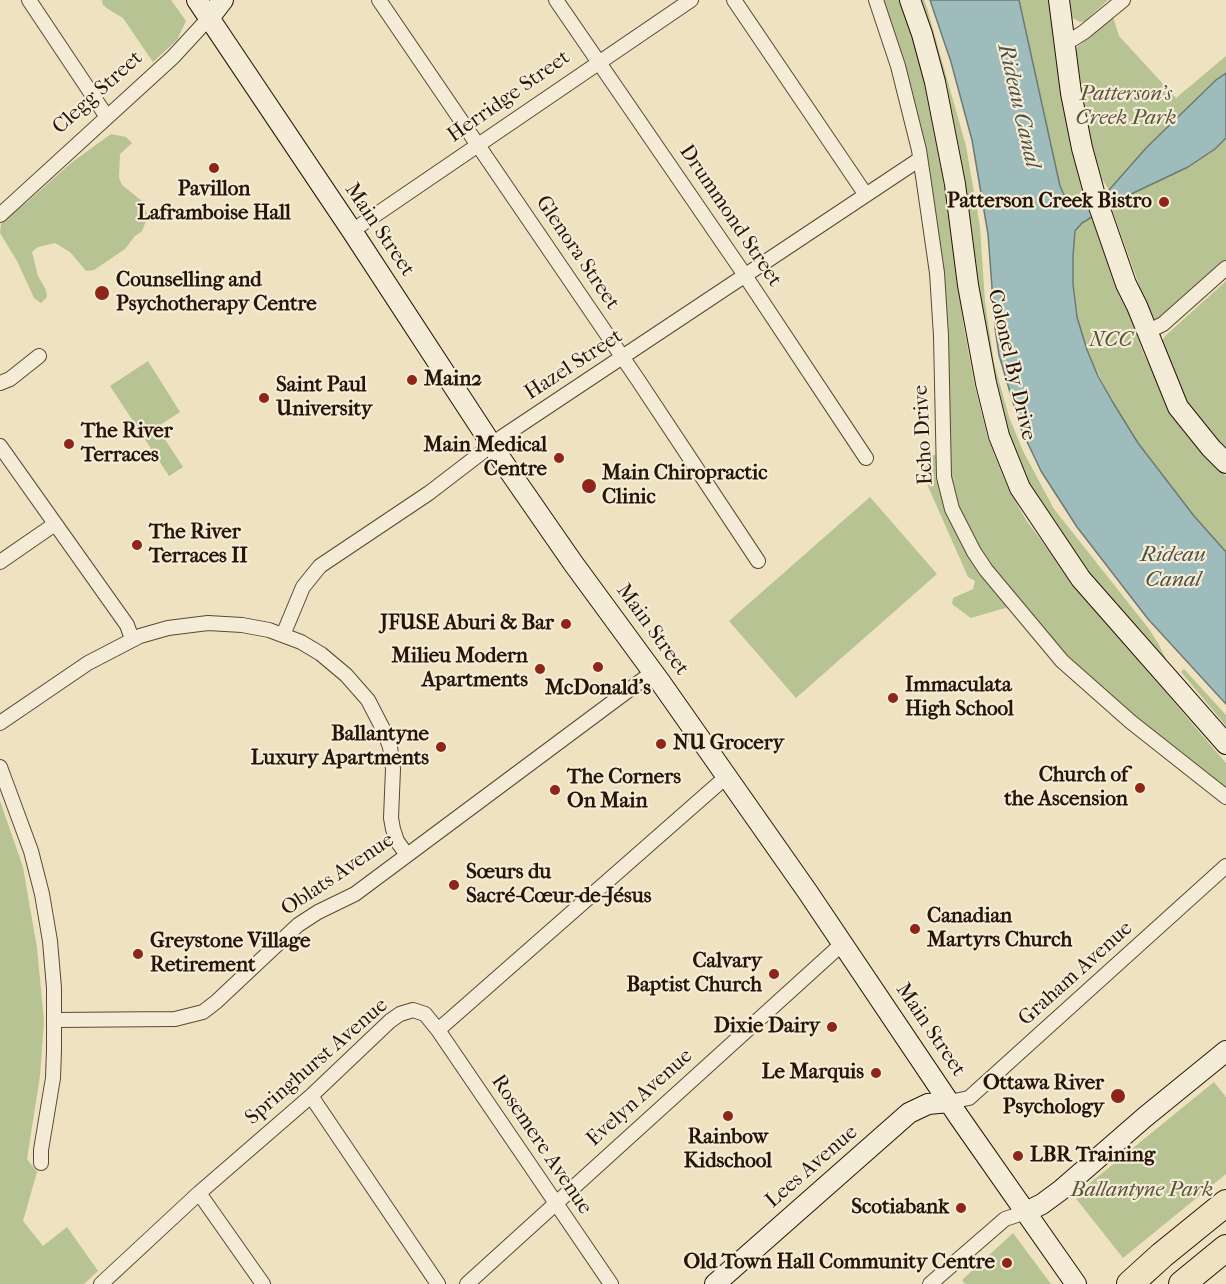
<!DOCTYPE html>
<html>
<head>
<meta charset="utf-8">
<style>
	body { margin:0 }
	canvas { display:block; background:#eee2c0 }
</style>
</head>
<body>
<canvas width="1226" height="1284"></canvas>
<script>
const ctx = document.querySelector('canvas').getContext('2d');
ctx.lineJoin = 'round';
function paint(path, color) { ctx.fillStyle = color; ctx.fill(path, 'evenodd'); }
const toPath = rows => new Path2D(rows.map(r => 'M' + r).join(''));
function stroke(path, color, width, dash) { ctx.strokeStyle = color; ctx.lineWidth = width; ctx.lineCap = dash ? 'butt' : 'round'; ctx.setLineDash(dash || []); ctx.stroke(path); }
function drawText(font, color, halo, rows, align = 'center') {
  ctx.font = font + ' "IM FELL French Canon",serif'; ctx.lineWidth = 4.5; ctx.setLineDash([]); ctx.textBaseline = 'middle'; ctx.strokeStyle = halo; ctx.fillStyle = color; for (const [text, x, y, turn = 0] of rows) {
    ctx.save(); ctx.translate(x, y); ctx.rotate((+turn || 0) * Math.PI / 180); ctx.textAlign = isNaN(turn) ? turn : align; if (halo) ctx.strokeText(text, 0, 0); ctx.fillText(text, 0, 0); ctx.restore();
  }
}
paint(toPath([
	[102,0,171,0,186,21,177,40,153,62,123,18,108,9,103,5],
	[883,0,900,0,907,19,925,82,945,179,964,328,974,382,988,439,1007,486,1026,520,1083,596,1226,763,1226,789,1084,679,1019,604,971,618,952,604,953,598,973,589,975,581,968,577,919,466,923,456,935,455,951,469,947,318,937,223,925,156,903,59],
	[919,0,924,0,927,8,966,146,980,227,985,302,994,363,1009,417,1023,451,1054,509,1149,629,1158,643,1169,665,1167,668,1076,558,1034,498,997,407],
	[1019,0,1049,0,1061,85,1085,191,1082,204,1075,203,1065,197,1060,186],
	[1067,0,1108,0,1085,21,1080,22,1069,16],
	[1113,17,1119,36,1176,98,1226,56,1226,73,1216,80,1147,147,1109,190,1102,179,1092,144,1079,91,1074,50],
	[111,134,126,137,132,143,120,154,119,178,122,185,142,201,148,216,142,231,135,236,125,249,94,270,86,271,70,252,55,243,38,247,32,252,38,276,46,290,47,297,41,303,34,298,17,261,0,233,1,224,11,212,26,203,71,163],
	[1226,138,1226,261,1163,317,1157,319,1151,318,1111,207,1127,196,1215,149],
	[1094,217,1143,352,1172,414,1184,432,1204,456,1226,476,1226,552,1194,516,1138,443,1112,401,1087,351,1077,317,1073,284,1073,256,1075,231,1082,223],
	[1226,281,1226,453,1191,415,1161,347,1164,337],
	[148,361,180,412,157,427,183,467,169,476,110,386],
	[870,497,937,574,796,698,729,621],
	[1184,669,1226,715,1226,726,1181,672],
	[0,801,23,867,37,948,44,1021,40,1076,27,1159,37,1172,23,1221,43,1246,67,1227,98,1271,84,1284,0,1284],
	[1214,1082,1226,1097,1226,1174,1123,1258,1074,1196],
	[1013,1233,1051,1284,965,1284,962,1280]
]), '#b7c393');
const water = toPath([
	[930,0,1019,0,1060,186,1065,197,1075,203,1083,204,1109,190,1147,147,1216,80,1226,73,1226,138,1215,149,1188,167,1127,196,1082,223,1075,231,1073,256,1073,284,1077,317,1087,350,1098,376,1112,401,1138,443,1194,516,1226,552,1226,704,1148,619,1077,527,1041,471,1021,429,999,355,995,328,988,234,972,140,951,62,930,0]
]);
paint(water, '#9ebcbc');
stroke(water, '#6e7a74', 1.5);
const street = toPath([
	[29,0,107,117],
	[379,0,638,380,758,561],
	[556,0,740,268,866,458],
	[734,0,866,195],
	[876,0,898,66,919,150,924,183,937,273,941,336,944,477,952,509,974,552,986,570,1062,661,1131,722,1226,797],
	[1065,44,1084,32,1123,0],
	[0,215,173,57,209,18],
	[352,231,691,0],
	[1147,332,1163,324,1226,268],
	[0,383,10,379,39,356],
	[0,446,127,625,132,639],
	[0,562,55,524],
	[283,635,303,587,320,566,429,493,502,437,920,159],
	[0,723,88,663,140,636,168,628,208,623,242,625,269,630,301,642,321,654,346,675,368,700,384,731,390,747,393,769,391,818,393,829,397,841,407,855],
	[0,767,31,851,42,894,50,941,54,988,54,1050,53,1078,41,1150,41,1163],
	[55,1020,175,1019,203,1012,216,1002,298,925,318,912,355,894,653,672],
	[438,1030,726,777],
	[311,1096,438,1284],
	[949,1102,969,1098,1226,866],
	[199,1193,263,1284],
	[101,1284,199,1193,311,1096,390,1021,400,1014,413,1010,425,1014,438,1030,611,1284],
	[467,1284,842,944],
	[930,1284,1005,1219,1026,1212]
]);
const secondary = toPath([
	[197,0,352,231,503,462,573,563,661,683,807,891,959,1117,1076,1284],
	[910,0,922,34,935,82,955,184,968,285,986,383,999,436,1020,488,1081,579,1226,744],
	[1059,0,1071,93,1082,148,1094,192,1126,284,1137,306,1178,407,1211,448,1226,463],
	[209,18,223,0],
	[1026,1212,1042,1204,1061,1190,1145,1117,1226,1051],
	[715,1284,909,1113,928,1104,949,1102]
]);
const highway = toPath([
	[1130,1284,1162,1255,1226,1203],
	[1182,1284,1226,1248]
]);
stroke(street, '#594936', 16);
stroke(secondary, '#271608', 22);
stroke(highway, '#271608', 28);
stroke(street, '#f4ecd6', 14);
stroke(secondary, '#f4ecd6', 20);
stroke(highway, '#eee2c0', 26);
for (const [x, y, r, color] of [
	[214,168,6,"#8f2418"],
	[1164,202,6,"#8f2418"],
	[102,293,8,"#8f2418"],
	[412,380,6,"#8f2418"],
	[264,398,6,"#8f2418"],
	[69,444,6,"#8f2418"],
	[559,458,6,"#8f2418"],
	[589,486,8,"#8f2418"],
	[137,545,6,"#8f2418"],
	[566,624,6,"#8f2418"],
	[598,667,6,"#8f2418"],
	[540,669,6,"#8f2418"],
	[893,698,6,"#8f2418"],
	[661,744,6,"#8f2418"],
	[441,747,6,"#8f2418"],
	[1140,788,6,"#8f2418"],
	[555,790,6,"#8f2418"],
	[454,885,6,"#8f2418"],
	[915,929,6,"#8f2418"],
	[138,954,6,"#8f2418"],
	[774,974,6,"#8f2418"],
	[832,1027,6,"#8f2418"],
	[876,1073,6,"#8f2418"],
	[1118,1096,8,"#8f2418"],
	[728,1116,6,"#8f2418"],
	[1018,1156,6,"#8f2418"],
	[961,1208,6,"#8f2418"],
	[1007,1263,6,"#8f2418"]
]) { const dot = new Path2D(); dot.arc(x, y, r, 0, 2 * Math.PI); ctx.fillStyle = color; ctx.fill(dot); stroke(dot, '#f4ecd6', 2); }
drawText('21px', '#271608', '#f4ecd6', [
	["Clegg Street",98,93,-42],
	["Herridge Street",509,97,-35],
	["Drummond Street",730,216,56],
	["Main Street",379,230,56],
	["Glenora Street",577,253,56],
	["Hazel Street",574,365,-33],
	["Colonel By Drive",1011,365,77],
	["Echo Drive",924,435,-93],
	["Main Street",652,630,54],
	["Oblats Avenue",338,875,-34],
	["Graham Avenue",1076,974,-42],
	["Main Street",930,1030,56],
	["Springhurst Avenue",317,1062,-41],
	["Evelyn Avenue",640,1098,-42],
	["Rosemere Avenue",541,1145,56],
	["Lees Avenue",812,1167,-41]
]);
drawText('italic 21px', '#595339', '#f4ecd6', [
	["Patterson's",1126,95],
	["Creek Park",1126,119],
	["NCC",1111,341],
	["Ballantyne Park",1142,1191]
]);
drawText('bold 21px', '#271608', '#f4ecd6', [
	["Pavillon",214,190,"center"],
	["Laframboise Hall",214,214,"center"],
	["Patterson Creek Bistro",1152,202,"right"],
	["Counselling and",116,281],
	["Psychotherapy Centre",116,305],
	["Main2",424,380],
	["Saint Paul",276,386],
	["University",276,410],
	["The River",81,432],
	["Terraces",81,456],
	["Main Medical",547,446,"right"],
	["Centre",547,470,"right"],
	["Main Chiropractic",602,474],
	["Clinic",602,498],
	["The River",149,533],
	["Terraces II",149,557],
	["JFUSE Aburi & Bar",554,624,"right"],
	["Milieu Modern",528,657,"right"],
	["Apartments",528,681,"right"],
	["Immaculata",905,686],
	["High School",905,710],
	["McDonald's",598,689,"center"],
	["Ballantyne",429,735,"right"],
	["Luxury Apartments",429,759,"right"],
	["NU Grocery",673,744],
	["Church of",1128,776,"right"],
	["the Ascension",1128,800,"right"],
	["The Corners",567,778],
	["On Main",567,802],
	["Sœurs du",466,873],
	["Sacré-Cœur-de-Jésus",466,897],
	["Canadian",927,917],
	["Martyrs Church",927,941],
	["Greystone Village",150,942],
	["Retirement",150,966],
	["Calvary",762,962,"right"],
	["Baptist Church",762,986,"right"],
	["Dixie Dairy",820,1027,"right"],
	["Le Marquis",864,1073,"right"],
	["Ottawa River",1104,1084,"right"],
	["Psychology",1104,1108,"right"],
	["Rainbow",728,1138,"center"],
	["Kidschool",728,1162,"center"],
	["LBR Training",1030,1156],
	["Scotiabank",949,1208,"right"],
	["Old Town Hall Community Centre",995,1263,"right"]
], 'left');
drawText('italic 22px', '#515047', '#f4ecd6', [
	["Rideau Canal",1018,106,77],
	["Rideau",1173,556],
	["Canal",1173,581]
]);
</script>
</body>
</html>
